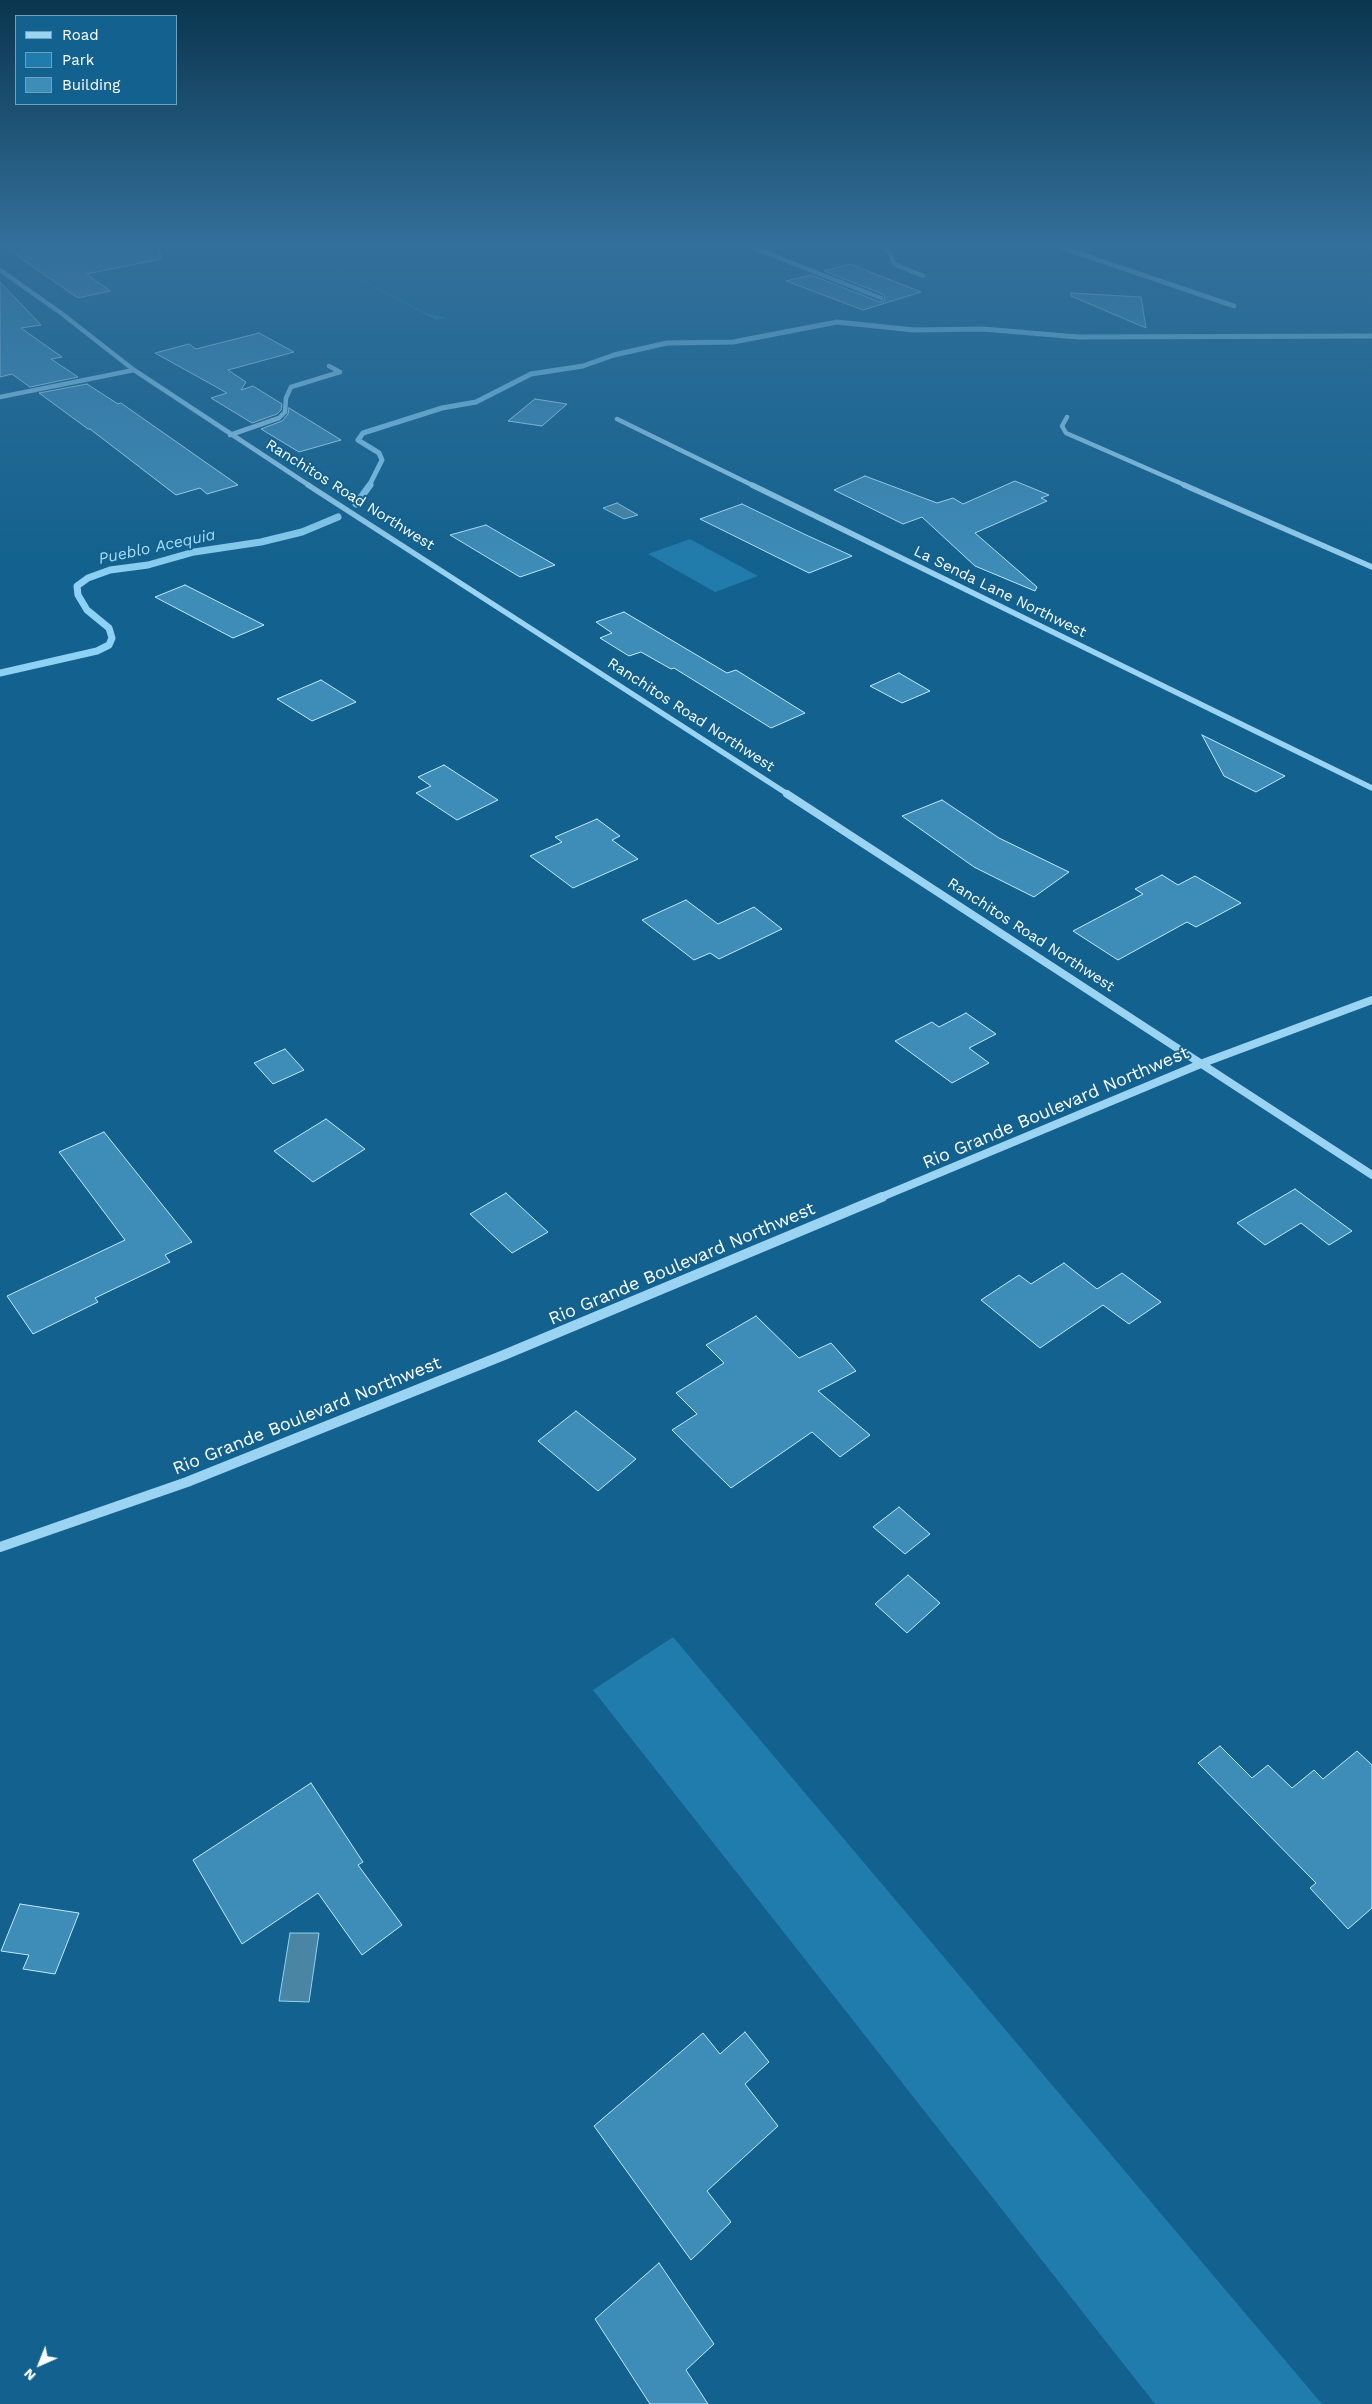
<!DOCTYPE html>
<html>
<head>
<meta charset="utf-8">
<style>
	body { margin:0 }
	#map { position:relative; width:1372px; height:2404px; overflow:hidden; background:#12618e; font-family:"Work Sans",sans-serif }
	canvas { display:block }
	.legend { position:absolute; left:15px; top:15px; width:162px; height:90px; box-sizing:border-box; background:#12618e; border:1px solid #71a0bb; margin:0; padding:6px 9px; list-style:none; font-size:15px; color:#fff }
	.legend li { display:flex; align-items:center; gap:10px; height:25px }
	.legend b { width:25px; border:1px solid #71a0bb }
	.north { position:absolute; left:15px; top:2339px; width:50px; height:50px; -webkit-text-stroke:4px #12618e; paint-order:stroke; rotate:224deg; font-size:14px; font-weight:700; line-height:20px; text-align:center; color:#fff }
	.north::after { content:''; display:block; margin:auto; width:18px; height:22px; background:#fff; clip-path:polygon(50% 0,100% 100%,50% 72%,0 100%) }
</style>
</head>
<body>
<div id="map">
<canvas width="1372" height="2404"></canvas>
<ul class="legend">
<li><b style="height:6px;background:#9bd4f2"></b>Road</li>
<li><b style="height:14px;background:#207cac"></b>Park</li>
<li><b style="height:14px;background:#3e8db9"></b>Building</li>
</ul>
<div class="north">N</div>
</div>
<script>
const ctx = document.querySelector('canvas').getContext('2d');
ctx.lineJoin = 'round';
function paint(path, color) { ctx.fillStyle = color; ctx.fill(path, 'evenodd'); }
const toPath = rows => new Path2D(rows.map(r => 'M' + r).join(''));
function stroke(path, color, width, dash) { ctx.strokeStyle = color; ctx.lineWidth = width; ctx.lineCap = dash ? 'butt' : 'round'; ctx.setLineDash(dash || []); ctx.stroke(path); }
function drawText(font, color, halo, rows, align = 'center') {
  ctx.font = font + ' "Work Sans",sans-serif'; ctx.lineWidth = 4; ctx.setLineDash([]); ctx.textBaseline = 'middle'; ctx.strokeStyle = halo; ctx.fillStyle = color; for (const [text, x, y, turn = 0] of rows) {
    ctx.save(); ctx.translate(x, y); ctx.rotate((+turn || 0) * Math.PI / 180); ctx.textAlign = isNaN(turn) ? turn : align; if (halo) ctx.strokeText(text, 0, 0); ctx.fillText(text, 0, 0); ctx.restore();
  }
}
paint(toPath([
	[300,248,428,314,448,318,436,320],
	[690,539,758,576,715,592,648,554],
	[673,1637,1322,2404,1155,2404,593,1690]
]), '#207cac');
const water = toPath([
	[617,503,638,515,624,519,603,508,617,503],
	[290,1933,319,1933,309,2002,279,2001,290,1933]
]);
paint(water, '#4b85a4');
stroke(water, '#8dd2f5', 1);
stroke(toPath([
	[369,486,382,460,379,453,358,440,363,433,442,408,476,402,531,374,583,366,614,355,667,343,733,342,837,322,914,330,983,329,1078,337,1372,336]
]), '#8dd2f5', 5);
stroke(toPath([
	[356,504,370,485],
	[0,673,97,651,109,645,112,638,109,628,87,610,78,595,77,586,88,578,110,570,148,565,194,552,261,542,302,532,338,517]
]), '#8dd2f5', 7);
const building = toPath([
	[11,248,159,248,161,259,87,274,110,291,78,298,16,255,20,254,11,248],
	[850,264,921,292,863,310,786,281,811,275,880,302,884,301,885,297,882,294,824,271,850,264],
	[0,282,41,325,21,328,62,357,51,359,78,377,30,387,12,374,0,377,0,282],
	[1071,293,1141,297,1146,328,1071,296,1071,293],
	[259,333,294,352,228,370,246,382,241,390,253,386,282,404,281,410,277,414,252,423,211,398,227,393,155,353,189,344,196,349,259,333],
	[87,384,118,404,121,403,128,408,238,485,207,494,200,488,176,495,90,429,88,429,39,393,87,384],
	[535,399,567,404,542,426,508,421,535,399],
	[289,408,312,422,341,440,299,452,261,429,282,421,288,414,289,408],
	[865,476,937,503,953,498,963,504,1015,481,1049,495,1041,498,1047,501,975,533,1037,587,1035,591,975,566,922,517,903,524,834,490,865,476],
	[742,504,804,534,852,556,809,573,700,519,742,504],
	[486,525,555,565,520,577,450,535,486,525],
	[185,585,264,625,233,638,155,597,185,585],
	[624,612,727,673,736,670,805,713,771,728,674,668,671,669,641,652,629,656,600,638,612,633,596,622,624,612],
	[899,673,930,691,902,703,870,686,899,673],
	[321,680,356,702,312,721,277,699,321,680],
	[1202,735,1285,776,1256,792,1224,776,1202,735],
	[444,765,498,800,457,820,416,793,431,786,418,777,444,765],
	[942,800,999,838,1069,872,1034,897,974,867,902,816,942,800],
	[597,819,620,836,612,840,638,859,573,888,530,856,562,842,555,837,597,819],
	[1162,875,1178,885,1195,876,1241,903,1196,927,1187,922,1118,960,1073,931,1143,894,1135,889,1162,875],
	[686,900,718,924,754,907,782,929,719,959,710,953,694,960,642,920,686,900],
	[966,1013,996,1034,969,1048,989,1063,952,1083,895,1041,932,1022,939,1027,966,1013],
	[285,1049,304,1070,273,1084,254,1063,285,1049],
	[326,1119,365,1149,313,1182,274,1151,326,1119],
	[104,1132,192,1242,165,1255,170,1262,95,1298,98,1302,33,1334,7,1296,125,1240,59,1152,104,1132],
	[1295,1189,1352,1231,1329,1245,1301,1223,1265,1245,1237,1223,1295,1189],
	[506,1193,548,1232,512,1253,470,1214,506,1193],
	[1064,1263,1097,1289,1122,1273,1161,1302,1129,1324,1103,1305,1040,1348,981,1300,1019,1275,1031,1284,1064,1263],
	[756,1316,799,1358,831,1343,856,1371,818,1391,870,1435,840,1457,812,1432,731,1488,672,1430,697,1414,676,1393,724,1363,706,1345,756,1316],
	[576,1411,636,1459,598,1491,538,1441,576,1411],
	[899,1507,930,1534,905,1554,873,1527,899,1507],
	[908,1575,940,1603,907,1633,875,1604,908,1575],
	[1220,1746,1252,1778,1268,1765,1292,1788,1314,1770,1323,1779,1357,1751,1372,1765,1372,1908,1348,1929,1310,1888,1316,1883,1198,1763,1220,1746],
	[311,1783,363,1862,358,1865,402,1925,362,1955,318,1893,242,1944,193,1860,311,1783],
	[20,1904,79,1913,55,1974,23,1969,29,1955,1,1951,20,1904],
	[745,2032,769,2062,745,2084,778,2126,707,2191,731,2222,691,2260,594,2126,703,2033,720,2054,745,2032],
	[659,2263,714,2344,686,2370,708,2404,650,2404,595,2319,659,2263]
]);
paint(building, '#3e8db9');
stroke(building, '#c2e8fd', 1);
stroke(toPath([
	[754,248,881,298],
	[884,248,890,253,894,264,923,276],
	[1063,248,1234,306],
	[0,270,61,313,134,370,310,486],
	[0,397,134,370],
	[1067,417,1062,426,1066,433,1187,486],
	[617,419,754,486],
	[230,435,279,418,285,412,286,398,291,387,340,372,329,366]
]), '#9bd4f2', 4.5);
stroke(toPath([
	[308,485,789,795],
	[752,485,1372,788],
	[1184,485,1372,567]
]), '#9bd4f2', 5.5);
stroke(toPath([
	[787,794,1372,1175],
	[879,1198,1203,1063,1372,1000]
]), '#9bd4f2', 8);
stroke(toPath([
	[0,1547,187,1482,504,1355,882,1197]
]), '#9bd4f2', 10);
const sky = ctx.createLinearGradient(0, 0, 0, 584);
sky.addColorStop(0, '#0a354e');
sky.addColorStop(0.42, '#33709b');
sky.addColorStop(1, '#33709b00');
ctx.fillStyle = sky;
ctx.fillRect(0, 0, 1372, 584);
drawText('15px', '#fff', '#12618e', [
	["Ranchitos Road Northwest",350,495,32],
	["La Senda Lane Northwest",1000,592,26],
	["Ranchitos Road Northwest",691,715,33],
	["Ranchitos Road Northwest",1031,935,33]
]);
drawText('italic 16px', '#a7ddf9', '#12618e', [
	["Pueblo Acequia",157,547,-12]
]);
drawText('18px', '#fff', '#12618e', [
	["Rio Grande Boulevard Northwest",1056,1108,-23],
	["Rio Grande Boulevard Northwest",682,1264,-23],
	["Rio Grande Boulevard Northwest",307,1416,-22]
]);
</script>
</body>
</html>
